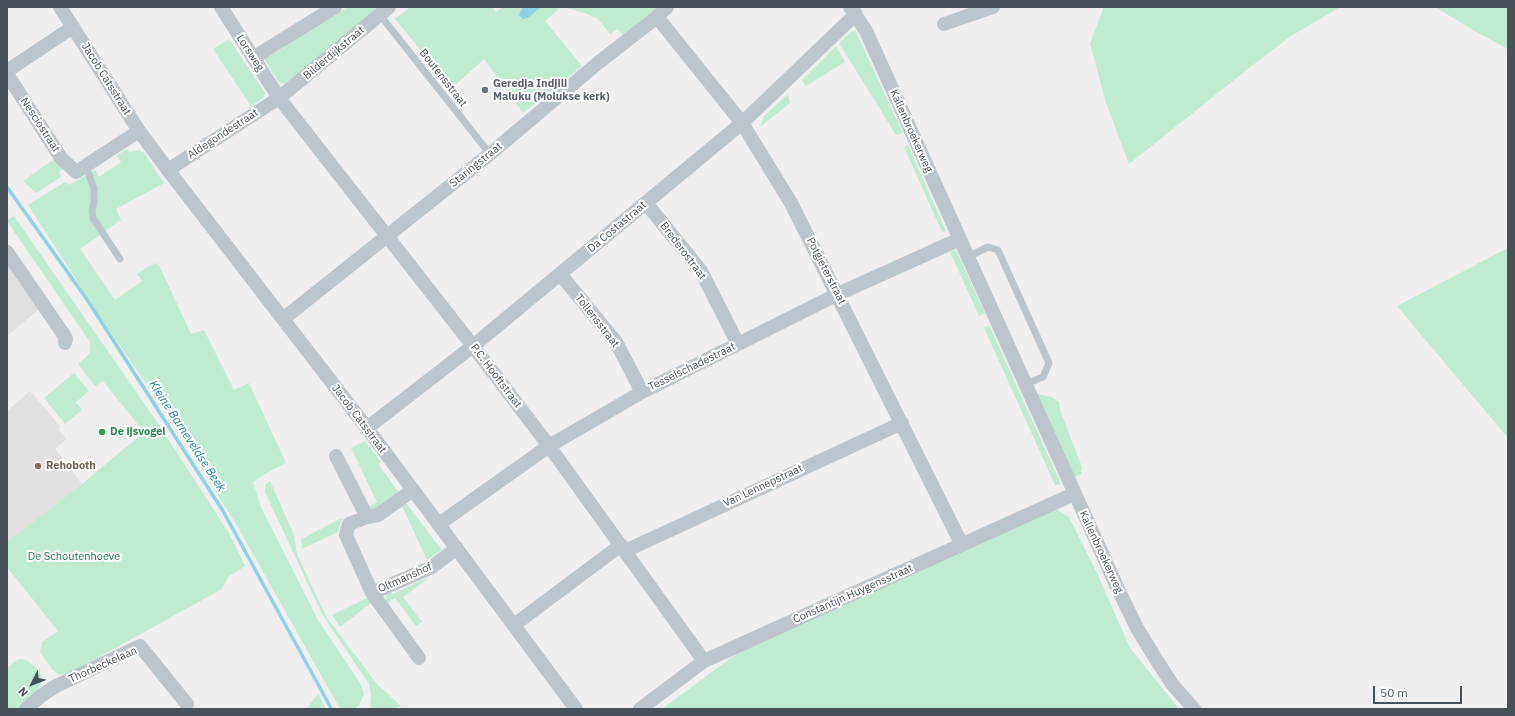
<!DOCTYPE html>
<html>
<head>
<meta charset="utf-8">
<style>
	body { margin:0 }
	#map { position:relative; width:1515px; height:716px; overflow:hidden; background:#f0eeee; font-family:"IBM Plex Sans",sans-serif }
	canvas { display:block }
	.frame { position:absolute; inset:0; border:8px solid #47515a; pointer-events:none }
	.north { position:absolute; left:12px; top:664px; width:40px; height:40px; -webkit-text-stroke:3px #fff; paint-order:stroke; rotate:228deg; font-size:11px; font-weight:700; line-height:16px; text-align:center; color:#47515a }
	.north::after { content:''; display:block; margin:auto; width:14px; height:18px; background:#47515a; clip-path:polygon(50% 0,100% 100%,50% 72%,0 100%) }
	.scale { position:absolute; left:1373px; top:686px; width:89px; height:18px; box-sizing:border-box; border:2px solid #47515a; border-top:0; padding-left:5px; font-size:12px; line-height:14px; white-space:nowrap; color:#47515a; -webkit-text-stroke:3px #fff; paint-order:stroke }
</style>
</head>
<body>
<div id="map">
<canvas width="1515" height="716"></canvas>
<div class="frame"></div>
<div class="north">N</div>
<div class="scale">50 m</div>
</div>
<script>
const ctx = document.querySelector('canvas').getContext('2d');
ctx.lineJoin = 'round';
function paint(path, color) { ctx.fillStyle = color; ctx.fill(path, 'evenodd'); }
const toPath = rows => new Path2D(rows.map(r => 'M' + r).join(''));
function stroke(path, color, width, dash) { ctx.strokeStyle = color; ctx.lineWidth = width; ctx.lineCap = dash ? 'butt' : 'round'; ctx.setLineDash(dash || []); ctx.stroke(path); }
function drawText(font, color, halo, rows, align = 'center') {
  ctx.font = font + ' "IBM Plex Sans",sans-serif'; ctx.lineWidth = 4; ctx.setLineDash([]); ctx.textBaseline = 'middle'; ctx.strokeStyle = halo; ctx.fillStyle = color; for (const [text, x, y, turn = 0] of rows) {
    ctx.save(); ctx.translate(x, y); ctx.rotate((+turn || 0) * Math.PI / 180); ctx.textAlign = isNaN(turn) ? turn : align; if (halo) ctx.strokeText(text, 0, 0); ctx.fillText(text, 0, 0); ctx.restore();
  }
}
paint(toPath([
	[7,263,39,309,7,336],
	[30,391,60,426,58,429,66,439,55,449,82,484,7,542,7,411]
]), '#e1dfdf');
paint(toPath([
	[348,7,381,7,286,85,284,83,279,82,264,59,271,51,276,53,314,27],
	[410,7,492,7,496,12,503,7,561,7,545,21,582,66,523,113,484,59,452,88,395,19],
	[564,7,660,7,625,37,617,29,610,34,598,19,587,14],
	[1104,7,1340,7,1291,36,1249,68,1129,164,1106,103,1090,43],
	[1435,7,1508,7,1508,49,1478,33],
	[855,30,903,133,896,135,839,43,850,32],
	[229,39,265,93,263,98,251,106,213,49],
	[836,46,845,62,806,86,802,80],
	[788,94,790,103,760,127,764,116],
	[908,145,946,231,942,232,904,147],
	[127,149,129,152,139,150,144,153,164,183,116,209,121,220,80,249,115,300,142,281,137,274,149,266,158,263,191,334,204,330,234,390,249,383,286,463,265,474,253,482,261,507,318,620,360,683,364,694,359,705,354,709,340,709,239,529,202,469,167,414,103,321,28,205,65,182,69,185,95,170,99,177,121,162,117,155],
	[54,159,65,167,59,172,61,177,36,193,23,181],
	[14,216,157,422,230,535,245,566,228,577,222,589,72,672,59,675,52,669,40,652,42,642,58,631,7,567,7,542,82,484,144,432,103,381,95,386,78,364,87,356,90,352,90,342,9,224,7,220],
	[1508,248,1508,438,1397,306],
	[956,250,985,313,979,316,950,252],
	[989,325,1061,484,1055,485,984,328],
	[74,373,89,391,76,402,82,410,65,424,44,398],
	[1036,394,1052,397,1059,402,1060,410,1082,467,1081,474,1073,478],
	[365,441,381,462,378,464,400,494,373,510,368,507,377,502,351,448],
	[270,481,294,535,297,554,327,618,377,684,401,706,395,709,371,709,370,705,371,695,369,684,322,614,265,492,265,485],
	[406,503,442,550,427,560,402,506],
	[1055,509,1069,517,1096,571,1130,648,1179,709,662,709,739,652],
	[342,518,338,532,302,549,301,539],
	[431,576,403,597,422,622,416,626,395,598,388,603,386,601,386,597,387,593,390,592,393,594],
	[367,598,371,603,340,627,332,615],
	[21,659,28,661,37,669,42,676,42,682,31,700,21,709,7,709,7,668,17,660],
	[318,693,326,709,307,709]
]), '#bfebd1');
paint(toPath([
	[523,7,541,7,529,17,523,19,519,15]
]), '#8ed2e5');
stroke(toPath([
	[7,187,86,298,223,511,331,708]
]), '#8ed2e5', 3.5);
stroke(toPath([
	[380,15,490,154],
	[86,166,94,189,94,202,92,211,93,218,120,259],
	[968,257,988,247,998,250,1049,363,1043,377,1026,384]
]), '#bdc5cc', 7);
stroke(toPath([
	[60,7,139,131,168,170,367,428,576,709],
	[221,7,279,98,473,346,549,446,704,661],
	[850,7,866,31,1118,589,1137,628,1154,656,1172,684,1194,709],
	[657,17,742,123,791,203,962,545],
	[944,24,993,7],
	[253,58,335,7],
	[7,71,73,27],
	[7,74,61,158,76,172,139,131],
	[168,170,279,98,389,7],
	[646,203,701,271,738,344],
	[7,252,64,335,66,339,65,343],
	[560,274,616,342,642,392],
	[283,319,490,154,598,63,657,17,667,7],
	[367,428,473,346,742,123,856,14],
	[336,456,367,517],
	[413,490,378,515,367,517,349,524,346,535,372,593,419,658],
	[439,524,549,446,642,392,838,294,960,239],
	[625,551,902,423],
	[372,593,432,567,457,548],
	[514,625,621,545],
	[26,709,42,695,56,686,140,646,187,704],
	[640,709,704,661,1074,494]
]), '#bdc5cc', 14);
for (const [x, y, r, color] of [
	[485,90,4,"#6b7280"],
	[102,432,4,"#2e9e5b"],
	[38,466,4,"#8d6e63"]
]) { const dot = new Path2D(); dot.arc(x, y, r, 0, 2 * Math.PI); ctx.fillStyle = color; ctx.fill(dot); stroke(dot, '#fff', 1.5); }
drawText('11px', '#47515a', '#fff', [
	["Lorsweg",250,53,57],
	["Bilderdijkstraat",334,53,-40],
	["Boutensstraat",443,78,52],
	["Jacob Catsstraat",106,79,58],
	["Nesciostraat",40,125,57],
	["Kallenbroekerweg",911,131,66],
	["Aldegondestraat",223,134,-33],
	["Staringstraat",476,165,-39],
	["Da Costastraat",617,227,-40],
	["Brederostraat",683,251,53],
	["Potgieterstraat",826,271,63],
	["Tollensstraat",597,321,52],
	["Tesselschadestraat",692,367,-26],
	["P.C. Hooftstraat",496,376,53],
	["Jacob Catsstraat",359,419,53],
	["Van Lennepstraat",763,486,-25],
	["Kallenbroekerweg",1101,552,65],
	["Oltmanshof",405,578,-24],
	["Constantijn Huygensstraat",853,594,-24],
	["Thorbeckelaan",103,665,-24]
]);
drawText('bold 11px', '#5b616d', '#fff', [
	["Geredja Indjili",493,84],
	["Maluku (Molukse kerk)",493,97]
], 'left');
drawText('bold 11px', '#27864d', '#fff', [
	["De ijsvogel",110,432]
], 'left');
drawText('bold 11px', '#785e54', '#fff', [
	["Rehoboth",46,466]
], 'left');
drawText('11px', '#1d764b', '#fff', [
	["De Schoutenhoeve",74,557]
]);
drawText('italic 12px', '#167f9e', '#fff', [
	["Kleine Barneveldse Beek",187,436,57]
]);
</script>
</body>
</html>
